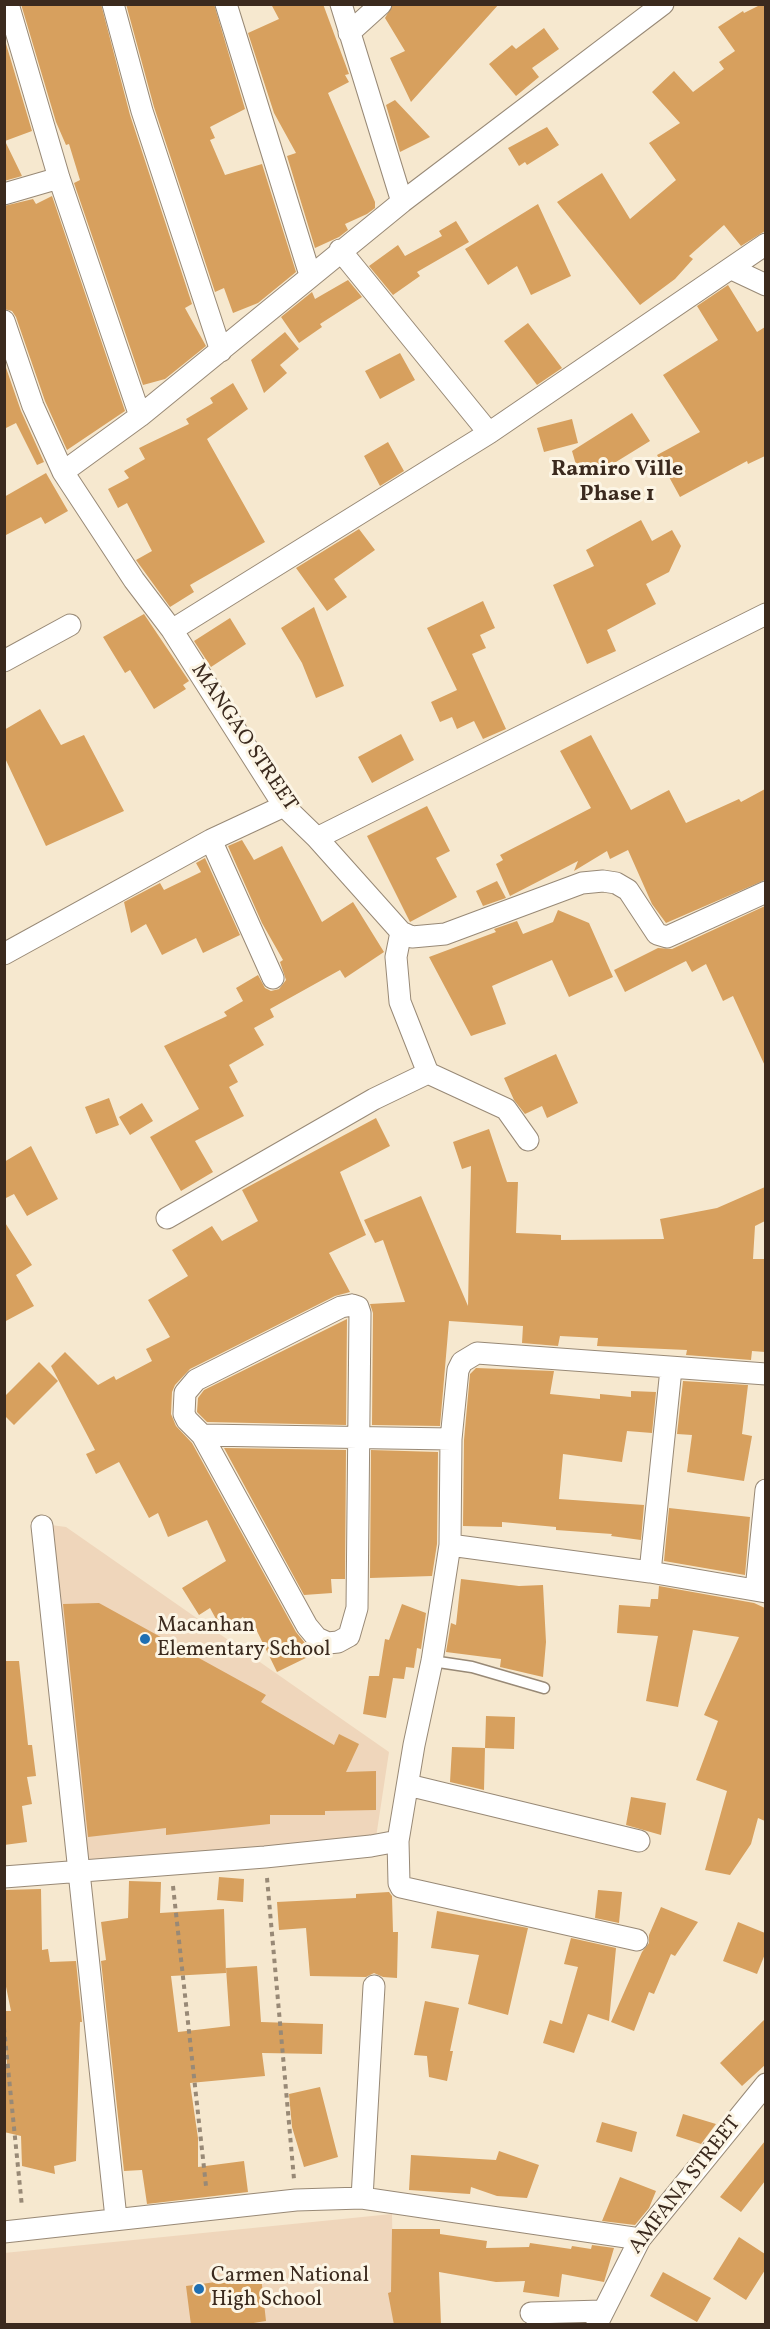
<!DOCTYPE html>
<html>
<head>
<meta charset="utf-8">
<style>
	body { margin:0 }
	#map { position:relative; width:770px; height:2329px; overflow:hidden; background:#f6e8cf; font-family:Vollkorn,serif }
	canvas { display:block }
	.frame { position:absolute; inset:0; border:6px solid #3b2a1e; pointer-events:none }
</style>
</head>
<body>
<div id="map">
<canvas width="770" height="2329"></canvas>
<div class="frame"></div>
</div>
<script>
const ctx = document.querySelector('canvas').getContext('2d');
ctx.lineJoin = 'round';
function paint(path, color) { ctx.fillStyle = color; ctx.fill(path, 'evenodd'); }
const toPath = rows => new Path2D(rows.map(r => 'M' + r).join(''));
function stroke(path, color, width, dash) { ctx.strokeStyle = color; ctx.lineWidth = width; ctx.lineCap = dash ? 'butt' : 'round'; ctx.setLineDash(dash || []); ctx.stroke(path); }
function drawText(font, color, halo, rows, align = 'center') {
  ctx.font = font + ' Vollkorn,serif'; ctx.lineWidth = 6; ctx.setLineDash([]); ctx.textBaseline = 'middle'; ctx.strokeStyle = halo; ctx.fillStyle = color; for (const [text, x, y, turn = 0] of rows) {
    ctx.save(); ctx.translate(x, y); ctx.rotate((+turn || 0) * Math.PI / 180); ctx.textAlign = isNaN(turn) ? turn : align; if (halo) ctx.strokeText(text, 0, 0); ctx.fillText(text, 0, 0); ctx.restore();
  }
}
paint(toPath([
	[51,1525,66,1527,389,1752,375,1844,83,1861],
	[392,2214,394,2324,5,2324,4,2253]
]), '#efd6bb');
paint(toPath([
	[21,4,101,4,130,115,192,304,185,308,206,346,165,379,143,385,74,183,80,180,69,144,66,145,56,122],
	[126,4,214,4,245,109,210,127,215,138,210,140,225,175,262,164,296,272,258,303,233,313,224,288,215,292,154,107],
	[271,4,323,4,349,74,345,75,349,82,328,93,375,202,375,208,367,214,345,224,348,230,339,237,315,248,287,156,296,153,274,113,248,33,279,19],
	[393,4,499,4,411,102,390,58,405,51,385,18],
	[762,4,765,4,765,231,741,246,724,225,689,256,693,259,675,279,640,305,557,202,602,173,630,219,676,180,649,143,680,123,652,92,674,71,693,92,724,69,719,62,735,51,718,27,743,11,744,13],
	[544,28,559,49,532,68,539,77,516,96,489,64,512,45,516,49],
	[4,37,32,131,5,141,22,176,4,181],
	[395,100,430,137,400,152,386,105],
	[547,127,559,145,527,165,525,162,519,166,508,148],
	[52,196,125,411,67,450,45,401,16,317,12,311,4,309,4,206,33,199,36,204],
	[538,204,571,276,531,295,517,266,488,285,465,249],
	[456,221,469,242,417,272,420,276,393,295,369,266,398,245,405,256,442,236,439,231],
	[348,280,362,297,320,324,322,327,299,343,281,317,312,292,315,299],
	[728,285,757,332,765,327,765,456,748,464,747,461,680,497,657,455,700,432,663,375,718,340,697,306],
	[528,323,562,368,537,385,504,341],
	[285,332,299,349,280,365,287,373,264,393,251,360],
	[400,353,415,380,380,399,365,371],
	[4,362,21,411,44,462,37,465,16,423,4,429],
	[233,383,248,409,207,439,265,542,190,585,194,592,170,607,136,560,152,551,127,503,118,508,108,489,129,478,124,471,145,459,139,448,189,424,186,419,213,403,210,398],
	[632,413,650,441,590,478,577,468,572,451],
	[572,419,578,443,544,452,537,428],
	[388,442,404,471,380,486,364,456],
	[46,473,68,511,45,524,41,517,4,536,4,497],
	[641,520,652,541,672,530,681,546,669,572,646,584,656,604,607,630,616,651,587,664,553,585,594,566,586,550],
	[359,529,375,550,334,579,347,597,327,611,296,568],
	[483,601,495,628,480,635,486,648,472,654,506,729,483,739,474,721,457,729,452,717,440,722,431,702,457,690,427,628],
	[314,607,344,686,316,698,302,663,281,628],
	[144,614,189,681,183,685,186,689,154,709,130,670,125,673,103,637],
	[230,618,246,644,211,667,194,641],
	[40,709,61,745,84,735,124,811,46,846,4,756,4,730],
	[401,734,414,760,372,783,358,757],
	[591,735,631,810,669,790,686,823,739,799,741,802,765,789,765,880,666,923,652,904,628,850,610,859,607,851,574,871,578,861,510,896,496,864,503,860,500,855,591,808,560,751],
	[427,806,450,851,436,858,457,897,410,922,367,836],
	[242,840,254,860,282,846,322,922,353,902,384,952,345,978,340,970,270,1009,274,1017,254,1028,264,1045,229,1065,238,1082,229,1087,244,1116,195,1141,213,1172,181,1191,150,1137,199,1109,164,1046,227,1016,224,1012,243,1001,236,988,258,975,265,988,271,991,279,989,286,980,280,962,283,960,262,923,228,846],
	[205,858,240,935,203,953,196,938,162,955,146,924,131,933,124,902,160,883,164,890,201,872,196,863],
	[497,881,506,898,483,906,476,891],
	[765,906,765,1066,733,996,723,1001,706,964,692,972,686,961,625,992,614,970,658,948,672,949],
	[558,910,589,923,613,977,569,997,552,960,492,986,506,1024,471,1036,429,957,496,932,494,929,517,921,523,934,553,922],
	[556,1054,578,1103,547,1118,542,1106,525,1114,514,1100,504,1078],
	[109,1098,119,1125,96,1134,85,1107],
	[142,1103,153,1121,130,1135,119,1117],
	[376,1118,390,1146,340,1172,366,1235,329,1253,350,1292,335,1296,190,1369,175,1385,172,1392,171,1414,176,1426,192,1443,296,1632,314,1654,277,1672,254,1625,249,1628,243,1617,222,1630,210,1608,199,1615,182,1588,226,1561,207,1520,168,1537,158,1513,149,1518,119,1462,96,1474,86,1454,95,1450,51,1366,65,1352,98,1385,114,1376,116,1380,152,1361,146,1349,170,1337,148,1300,188,1276,172,1250,212,1226,222,1241,258,1221,242,1190],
	[489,1129,507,1182,518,1182,516,1233,561,1235,561,1240,664,1239,660,1219,717,1208,765,1187,765,1221,755,1226,753,1259,765,1259,765,1352,752,1351,751,1360,686,1355,687,1350,597,1346,598,1338,560,1336,558,1346,522,1343,523,1326,449,1321,440,1426,372,1425,373,1313,370,1304,405,1302,383,1240,375,1243,364,1220,421,1196,468,1306,471,1166,462,1169,453,1142],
	[31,1146,58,1199,27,1216,14,1194,4,1199,4,1162],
	[4,1221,32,1265,16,1275,34,1306,4,1322],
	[347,1319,346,1425,207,1422,197,1412,198,1398,204,1390],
	[39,1362,58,1381,14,1425,4,1415,4,1397],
	[476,1368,554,1371,550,1394,600,1399,600,1394,631,1397,631,1391,656,1392,652,1433,627,1431,622,1462,563,1454,559,1499,644,1505,641,1540,611,1536,612,1534,556,1530,556,1527,502,1522,502,1527,463,1526,464,1440,470,1374],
	[683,1381,748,1385,742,1434,752,1436,744,1481,687,1472,692,1435,677,1434],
	[224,1448,346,1450,345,1579,331,1579,332,1593,304,1595],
	[371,1450,438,1452,437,1544,432,1576,370,1578],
	[669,1508,750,1517,745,1575,664,1561],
	[461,1579,519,1586,543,1585,546,1642,543,1677,500,1667,501,1659,446,1652,451,1623,456,1625],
	[659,1586,754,1603,765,1608,765,1821,758,1818,751,1844,730,1875,705,1870,727,1791,696,1780,718,1721,704,1715,739,1637,693,1630,678,1707,646,1701,658,1636,617,1633,619,1605,650,1607,651,1599,658,1599],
	[99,1603,266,1695,261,1702,334,1745,339,1734,359,1744,346,1772,376,1771,376,1810,325,1811,325,1815,270,1815,270,1824,166,1835,166,1828,88,1837,63,1604],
	[402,1604,426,1613,421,1649,417,1648,414,1668,406,1667,404,1679,393,1678,386,1718,363,1714,369,1676,379,1676,385,1639,389,1640],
	[4,1661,19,1661,28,1745,32,1745,36,1776,27,1777,32,1804,22,1806,27,1842,4,1845],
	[486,1716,515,1717,514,1749,485,1748],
	[452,1747,485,1748,484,1790,450,1782],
	[631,1797,666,1803,661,1835,626,1825],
	[219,1877,244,1879,243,1902,217,1900],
	[129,1881,161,1882,160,1913,224,1909,226,1973,171,1976,178,2032,230,2026,226,1968,257,1966,261,2022,323,2024,322,2054,262,2053,265,2076,190,2083,198,2138,198,2167,244,2161,248,2192,147,2204,142,2170,124,2171,101,1961,106,1960,101,1922,128,1918],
	[41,1889,42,1950,48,1949,50,1962,76,1961,82,2022,80,2022,76,2161,54,2166,55,2174,22,2166,21,2136,4,2132,4,2067,7,2066,4,2011,11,2011,4,1977,4,1890],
	[598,1890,622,1892,619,1923,595,1918],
	[389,1892,392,1896,393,1932,398,1932,397,1978,383,1977,374,1973,366,1977,310,1976,306,1928,279,1930,277,1902,356,1898,356,1894],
	[661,1907,698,1922,675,1956,671,1954,654,1994,649,1992,634,2031,611,2022,642,1952,649,1943,649,1935],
	[437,1911,528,1928,508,2015,468,2004,479,1955,431,1948],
	[738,1922,765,1933,765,1954,757,1974,723,1961],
	[571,1938,616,1948,609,2021,588,2014,574,2053,543,2043,550,2020,562,2024,578,1967,564,1964],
	[425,2001,459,2008,450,2051,453,2051,447,2081,429,2077,427,2056,414,2055],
	[765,2019,765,2065,742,2086,720,2063],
	[320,2087,338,2157,304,2167,292,2127,289,2094],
	[683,2114,716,2124,701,2144,676,2136],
	[602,2122,637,2132,632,2152,596,2142],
	[765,2141,765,2181,741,2212,720,2197],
	[499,2151,539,2165,527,2198,497,2196,471,2187,470,2194,409,2190,411,2155,496,2160],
	[620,2177,656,2191,649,2208,635,2225,602,2221],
	[392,2229,440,2229,440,2234,487,2241,486,2248,529,2247,530,2243,571,2249,572,2246,591,2249,592,2245,614,2248,604,2282,562,2274,559,2297,523,2292,525,2281,496,2282,439,2272,441,2325,394,2325,388,2293,391,2292],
	[739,2237,765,2254,765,2270,746,2300,713,2279],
	[663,2272,711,2298,697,2322,650,2296],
	[261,2276,266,2321,241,2325,191,2325,186,2286]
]), '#d7a05e');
const lane = toPath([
	[432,1661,472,1667,544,1688]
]);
const street = toPath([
	[8,4,59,178,140,416],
	[113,4,142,111,221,351],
	[226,4,310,275],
	[341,4,402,202],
	[349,33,381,4],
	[4,194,59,178],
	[340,250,489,433],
	[732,269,766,285],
	[4,321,33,406,63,472,134,580,172,630,284,806,317,838,401,932,412,937,445,934,582,883,603,881,616,883,628,890,657,934,667,937,766,892],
	[63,472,140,416,402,202,663,4],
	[172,630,489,433,766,244],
	[4,661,70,625],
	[317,838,766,614],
	[211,840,273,978],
	[401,932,396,957,400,1002,428,1073,506,1109,528,1140],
	[4,954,211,840,284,806],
	[167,1218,374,1099,428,1073],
	[352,1305,358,1307,360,1313,357,1608,349,1636,338,1642,328,1643,317,1638,307,1626,202,1435,187,1420,184,1414,185,1393,196,1380,341,1307,352,1305],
	[202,1435,451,1439],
	[42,1526,116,2218],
	[450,1545,650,1572,766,1592],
	[650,1572,671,1369],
	[756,1590,766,1490],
	[408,1785,639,1841],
	[4,1877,265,1857,371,1846,398,1841],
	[637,1940,401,1887,399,1883,398,1841,414,1745,432,1661,450,1545,451,1439,458,1370,462,1362,477,1353,766,1374],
	[362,2198,374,1986],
	[4,2232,296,2200,362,2198,640,2239],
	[531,2313,602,2311],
	[597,2324,640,2239,766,2084]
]);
stroke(lane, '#988976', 13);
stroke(street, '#988976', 23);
stroke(toPath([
	[267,1878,294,2179],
	[173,1886,206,2186],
	[4,2028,22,2207]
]), '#988976', 4, [4.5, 4.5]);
stroke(lane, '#fff', 10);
stroke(street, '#fff', 21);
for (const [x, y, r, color] of [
	[145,1639,6,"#1f6fb2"],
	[199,2289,6,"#1f6fb2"]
]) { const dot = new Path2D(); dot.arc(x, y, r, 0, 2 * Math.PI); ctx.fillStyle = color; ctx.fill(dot); stroke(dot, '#fcf5e5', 2); }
drawText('21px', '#3b2a1e', '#fcf5e5', [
	["MANGAO STREET",243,738,56],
	["AMFANA STREET",686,2186,-52]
]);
drawText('21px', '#3b2a1e', '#fcf5e5', [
	["Macanhan",157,1627],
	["Elementary School",157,1651],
	["Carmen National",211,2277],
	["High School",211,2301]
], 'left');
drawText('bold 22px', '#3b2a1e', '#fcf5e5', [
	["Ramiro Ville",617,471],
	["Phase 1",617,496]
]);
</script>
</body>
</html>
